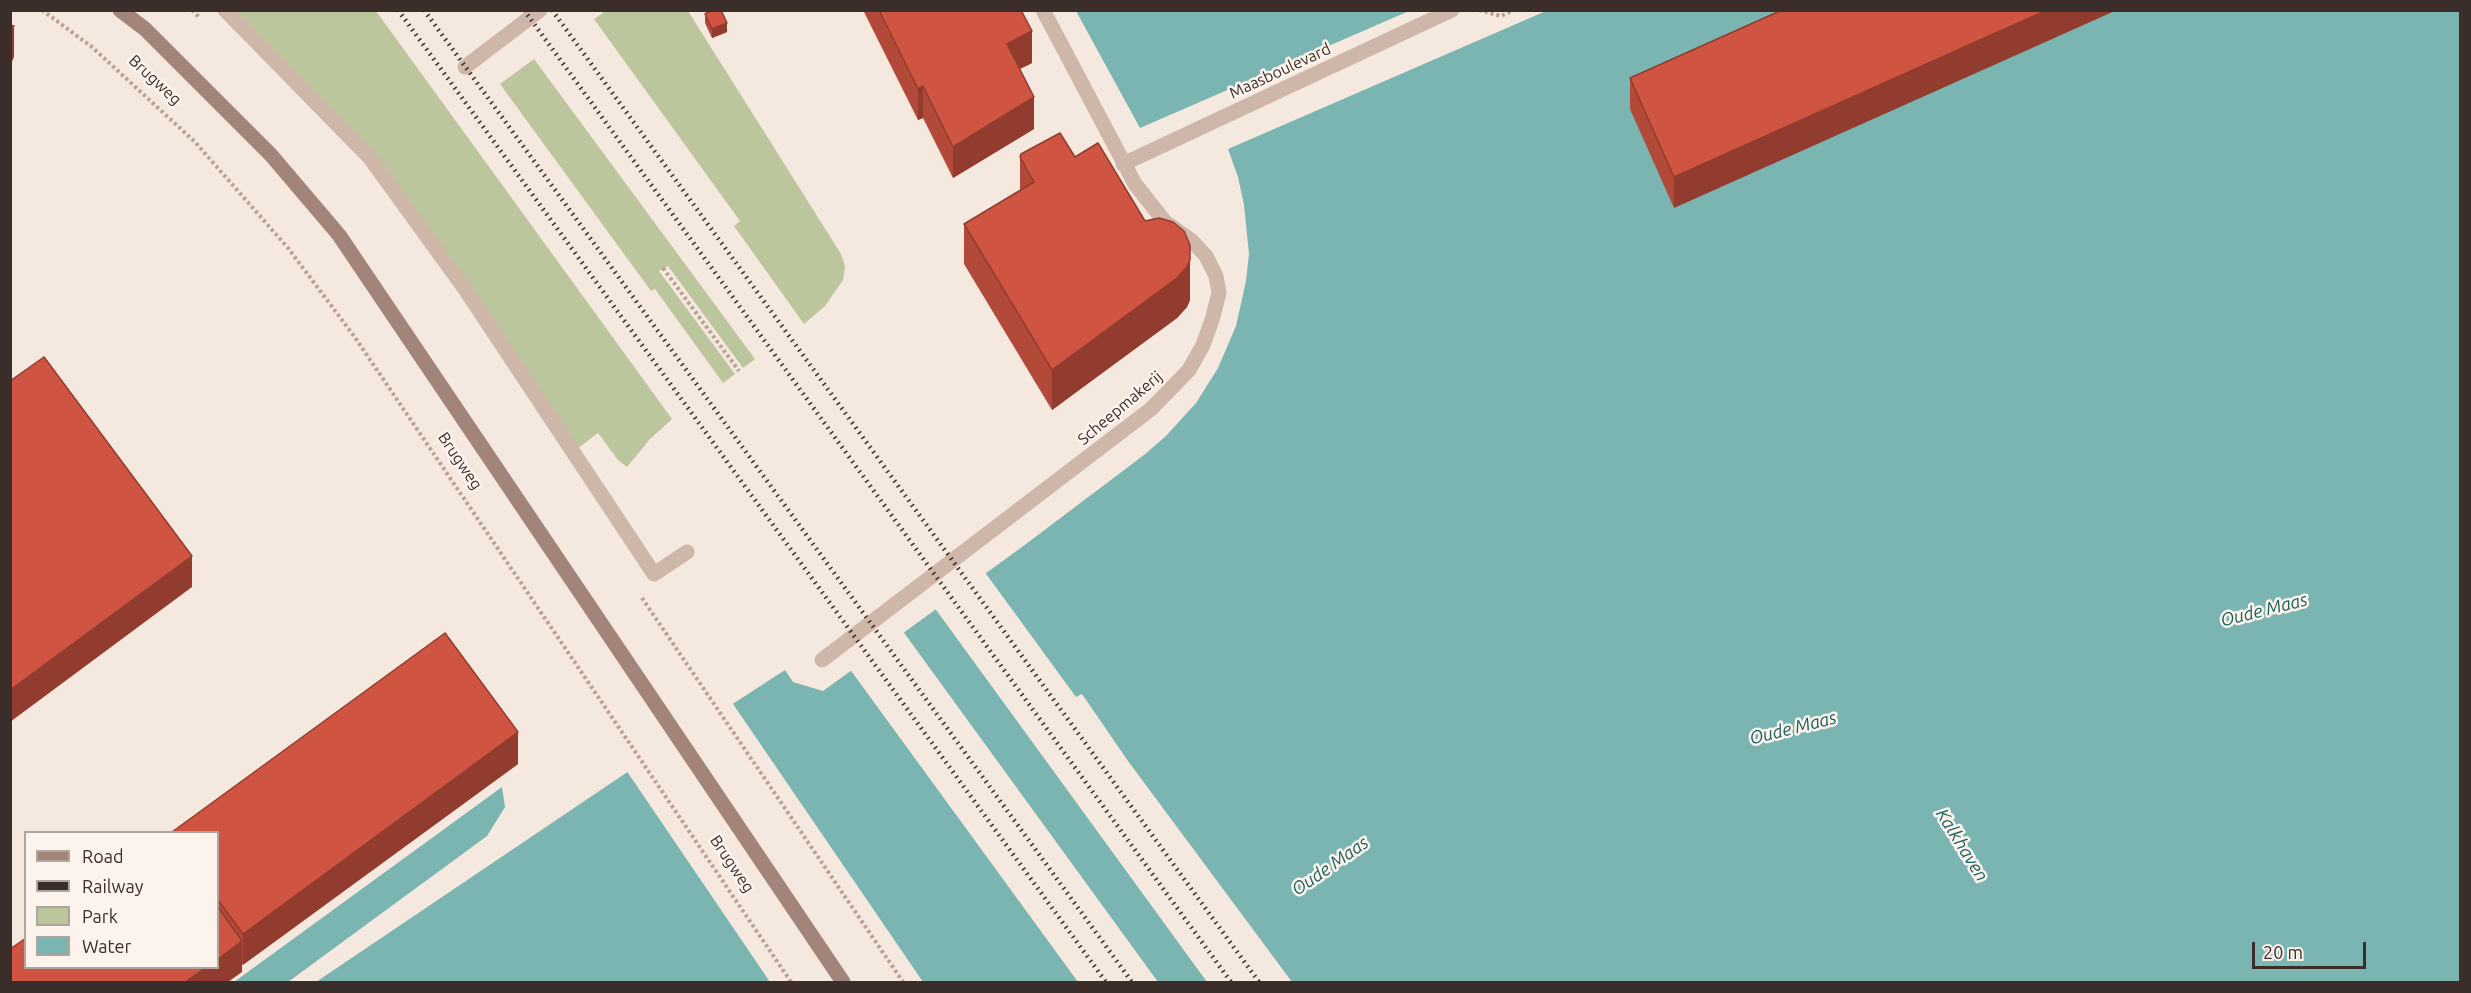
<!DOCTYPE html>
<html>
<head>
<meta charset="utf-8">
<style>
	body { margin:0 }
	#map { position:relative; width:2471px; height:993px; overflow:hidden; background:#f5e8df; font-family:Ubuntu,sans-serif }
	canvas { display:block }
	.frame { position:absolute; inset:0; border:12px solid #3b2d29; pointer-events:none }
	.legend { position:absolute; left:24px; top:831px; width:195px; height:138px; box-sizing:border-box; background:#fcf3ec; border:2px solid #afa49e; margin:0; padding:8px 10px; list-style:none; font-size:18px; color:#3b2d29 }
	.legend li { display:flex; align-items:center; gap:12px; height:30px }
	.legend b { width:30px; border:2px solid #afa49e }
	.scale { position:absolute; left:2252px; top:942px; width:114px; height:27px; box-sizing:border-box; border:3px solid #3b2d29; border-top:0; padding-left:8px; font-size:18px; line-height:21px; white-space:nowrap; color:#3b2d29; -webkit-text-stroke:4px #fcf3ec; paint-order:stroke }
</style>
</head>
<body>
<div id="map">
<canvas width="2471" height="993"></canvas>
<div class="frame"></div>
<ul class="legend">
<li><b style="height:8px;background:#a3847a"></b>Road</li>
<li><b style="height:8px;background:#3b2d29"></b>Railway</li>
<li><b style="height:16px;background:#bcc69d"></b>Park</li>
<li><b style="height:16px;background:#7bb5b1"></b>Water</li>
</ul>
<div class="scale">20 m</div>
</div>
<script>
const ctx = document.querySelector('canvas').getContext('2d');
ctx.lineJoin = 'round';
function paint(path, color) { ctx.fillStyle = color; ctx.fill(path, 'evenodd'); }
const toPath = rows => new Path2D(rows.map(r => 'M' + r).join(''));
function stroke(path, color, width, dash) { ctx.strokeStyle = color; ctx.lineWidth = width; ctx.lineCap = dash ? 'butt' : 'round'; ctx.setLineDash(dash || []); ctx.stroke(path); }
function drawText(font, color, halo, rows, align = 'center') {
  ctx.font = font + ' Ubuntu,sans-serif'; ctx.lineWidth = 5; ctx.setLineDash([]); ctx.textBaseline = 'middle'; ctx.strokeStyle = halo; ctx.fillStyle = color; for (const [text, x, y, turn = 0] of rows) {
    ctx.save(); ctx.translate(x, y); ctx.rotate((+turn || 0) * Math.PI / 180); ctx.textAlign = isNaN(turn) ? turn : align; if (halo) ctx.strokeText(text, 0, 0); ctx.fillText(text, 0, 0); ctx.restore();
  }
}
paint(toPath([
	[231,11,376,11,672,419,650,439,627,467,618,460,598,433,577,449,374,154],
	[603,11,688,11,841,254,845,266,843,280,825,306,804,324,734,226,740,221,594,19,603,13],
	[534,59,755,359,743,368,668,266,659,271,735,374,723,383,655,289,651,291,500,84]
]), '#bcc69d');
paint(toPath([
	[1076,11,1409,11,1140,128],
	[1546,11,2460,11,2460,982,316,982,623,775,785,670,793,682,823,691,1022,547,1144,455,1166,436,1196,403,1218,368,1236,326,1246,281,1249,254,1244,205,1238,177,1228,149],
	[502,787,505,807,487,836,288,982,234,982]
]), '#7bb5b1');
paint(toPath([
	[984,571,1076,697,1082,694,1128,761,1292,982,1207,982,934,607],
	[902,630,1158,982,1078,982,849,668],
	[731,701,923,982,770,982,626,770]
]), '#f5e8df');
stroke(toPath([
	[42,10,92,47,195,142,288,248,354,336,791,982],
	[192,10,199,17],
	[1479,10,1501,16,1514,10],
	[663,268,739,371],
	[642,598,903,982]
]), '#bba093', 4, [3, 3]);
stroke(toPath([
	[225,10,370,158,465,289,654,574,687,552],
	[465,67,540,10]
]), '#ceb6a9', 15);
stroke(toPath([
	[1123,164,1452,10]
]), '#ceb6a9', 15);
stroke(toPath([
	[822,660,1151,409,1189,370,1203,345,1212,320,1219,293,1216,276,1206,256,1192,241,1165,222,1135,184,1043,10]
]), '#ceb6a9', 15);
stroke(toPath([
	[120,10,145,29,271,155,339,235,843,982]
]), '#a3847a', 15);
stroke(toPath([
	[398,10,1106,982],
	[424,10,1132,982],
	[524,10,1231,982],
	[552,10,1259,982]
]), '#3b2d29', 4.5, [1.5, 4.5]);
paint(toPath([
	[863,10,1021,10,1032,63,1020,69,1034,129,953,178,923,118,918,120],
	[1782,10,1674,208,1630,109,1630,78],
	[705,14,727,32,712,38,705,23],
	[1020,157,1075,157,1145,221,1190,285,1190,300,1187,307,1177,318,1052,410,964,264,964,224,1020,191],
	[518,764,242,965,242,972,218,968,218,832]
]), '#b24939');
paint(toPath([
	[2047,10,2117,10,1674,208,1674,177],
	[727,23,727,32,712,38,712,29],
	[14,26,14,57,10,66,10,35],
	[1032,31,1032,63,1007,75,1007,44],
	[923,86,923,118,918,120,918,89],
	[1034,97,1034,129,953,178,953,147],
	[1190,245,1190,300,1187,307,1177,318,1052,410,1052,370],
	[192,556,192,587,10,722,10,690],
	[518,732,518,764,243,965,243,934],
	[242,941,242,972,228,982,185,982,205,968,218,968,218,959]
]), '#913c2e');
const building = toPath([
	[712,10,721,10,727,23,712,29,705,14,712,10],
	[879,10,1021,10,1032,31,1007,44,1034,97,953,147,923,86,918,89,879,10],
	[1782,10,2047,10,1674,177,1630,78,1782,10],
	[10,25,14,26,10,35,10,25],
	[1060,133,1075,157,1098,143,1145,221,1159,218,1173,222,1184,231,1190,245,1190,260,1187,267,1177,278,1052,370,964,224,1034,182,1020,157,1021,154,1060,133],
	[44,357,192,556,10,690,10,381,44,357],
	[445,633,518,732,243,934,218,900,218,832,172,832,445,633],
	[218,907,242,941,218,959,218,907],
	[26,938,26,968,205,968,185,982,10,982,10,949,26,938]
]);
paint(building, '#cf5542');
stroke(building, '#913c2e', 1.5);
drawText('16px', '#3b2d29', '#fcf3ec', [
	["Maasboulevard",1280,71,-25],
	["Brugweg",155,80,43],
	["Scheepmakerij",1120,408,-40],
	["Brugweg",460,461,56],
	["Brugweg",732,864,56]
]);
drawText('italic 18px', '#1b615e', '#fcf3ec', [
	["Oude Maas",2264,610,-14],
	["Oude Maas",1793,728,-14],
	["Kalkhaven",1962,845,58],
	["Oude Maas",1330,866,-35]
]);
</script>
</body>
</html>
